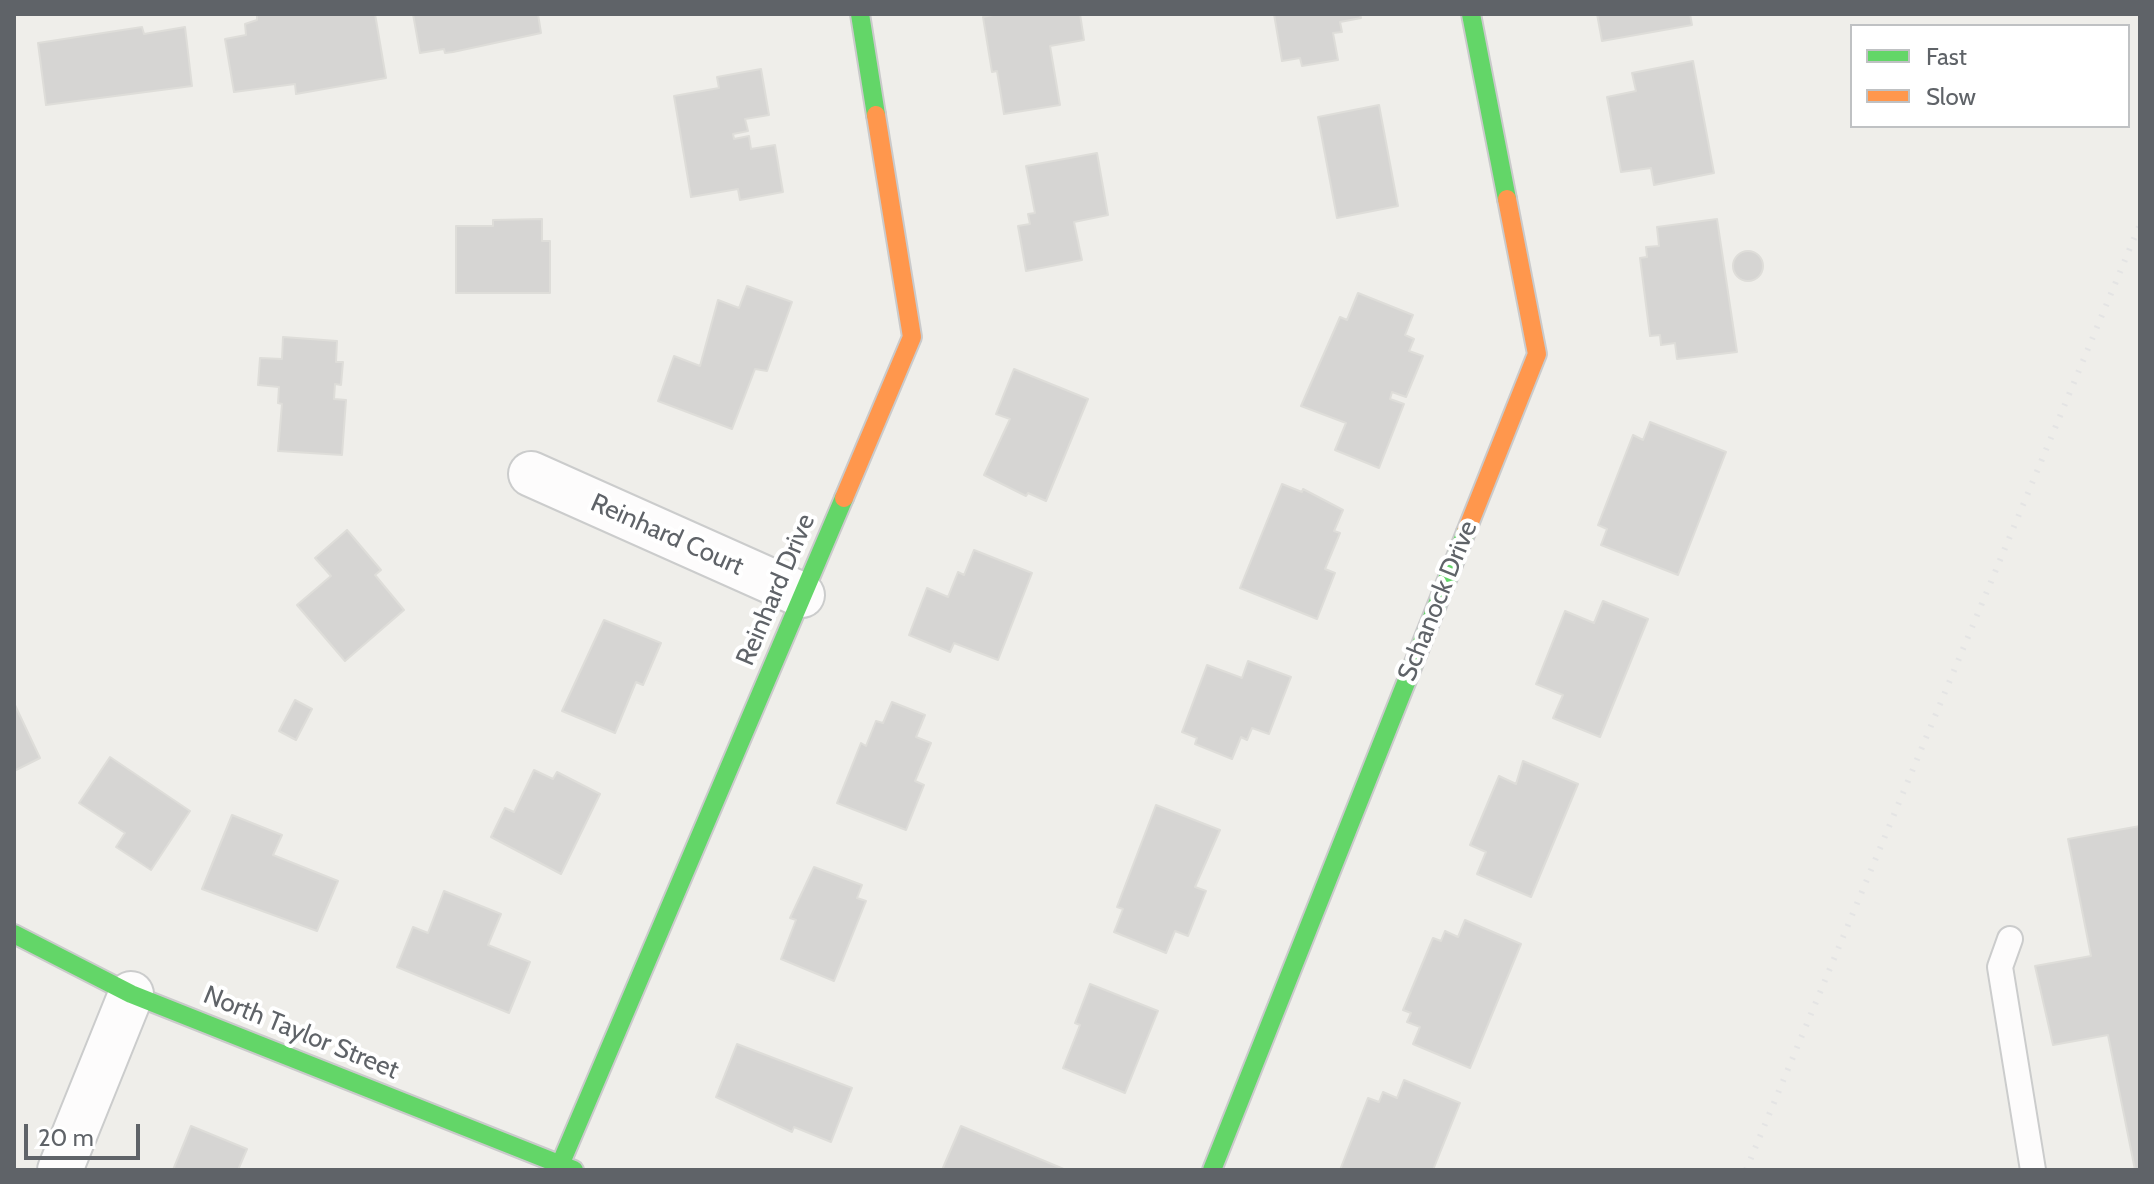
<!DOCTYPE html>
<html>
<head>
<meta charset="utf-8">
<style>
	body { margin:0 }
	#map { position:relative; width:2154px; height:1184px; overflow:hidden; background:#efeeea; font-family:Cabin,sans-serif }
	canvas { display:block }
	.frame { position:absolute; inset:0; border:16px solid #5f6368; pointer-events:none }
	.legend { position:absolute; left:1850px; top:24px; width:280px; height:104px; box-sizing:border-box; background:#fff; border:2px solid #bfc1c3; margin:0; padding:10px 14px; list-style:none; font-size:24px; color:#5f6368 }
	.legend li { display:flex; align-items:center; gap:16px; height:40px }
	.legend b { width:40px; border:2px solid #bfc1c3 }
	.scale { position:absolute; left:24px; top:1124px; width:116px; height:36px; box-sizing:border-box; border:4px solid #5f6368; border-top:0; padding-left:10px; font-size:24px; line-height:28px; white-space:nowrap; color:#5f6368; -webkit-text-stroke:6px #fff; paint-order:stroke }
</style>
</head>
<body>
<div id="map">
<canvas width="2154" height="1184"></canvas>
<div class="frame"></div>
<ul class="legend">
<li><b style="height:10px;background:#63d668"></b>Fast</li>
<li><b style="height:10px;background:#ff974d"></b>Slow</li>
</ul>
<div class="scale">20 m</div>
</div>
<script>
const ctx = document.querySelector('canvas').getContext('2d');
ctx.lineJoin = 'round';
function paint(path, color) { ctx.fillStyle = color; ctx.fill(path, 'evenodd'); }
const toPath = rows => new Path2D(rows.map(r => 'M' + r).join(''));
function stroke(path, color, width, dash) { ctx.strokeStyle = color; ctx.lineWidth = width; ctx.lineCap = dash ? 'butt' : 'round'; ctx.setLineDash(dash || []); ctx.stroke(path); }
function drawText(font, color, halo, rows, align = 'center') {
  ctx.font = font + ' Cabin,sans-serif'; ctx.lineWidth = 8; ctx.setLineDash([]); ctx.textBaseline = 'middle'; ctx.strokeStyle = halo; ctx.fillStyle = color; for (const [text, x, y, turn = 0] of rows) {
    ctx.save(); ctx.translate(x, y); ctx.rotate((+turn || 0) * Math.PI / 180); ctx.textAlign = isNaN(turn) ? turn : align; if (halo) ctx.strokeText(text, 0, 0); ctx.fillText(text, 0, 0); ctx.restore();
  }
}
const building = toPath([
	[257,14,375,14,386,78,296,94,295,84,234,92,225,39,246,35,245,24,257,20,257,14],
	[413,14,538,14,541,33,453,52,445,53,444,49,420,53,413,14],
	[998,14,1080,14,1084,40,1050,46,1060,105,1004,114,997,71,992,72,983,17,998,14],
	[1274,14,1360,14,1361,18,1340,22,1342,32,1333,33,1338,60,1302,66,1300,58,1282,61,1274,14],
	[1597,14,1690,14,1692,25,1602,41,1597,14],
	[142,27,144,34,185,27,192,86,46,105,38,43,142,27],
	[1693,61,1714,173,1654,185,1651,168,1621,172,1607,97,1636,91,1632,73,1693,61],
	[761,69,769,115,745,119,748,131,733,134,734,139,749,136,751,149,775,145,783,192,740,200,738,189,691,197,674,96,719,88,717,77,761,69],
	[1379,105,1398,206,1337,218,1318,117,1379,105],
	[1097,153,1108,215,1074,222,1082,260,1026,271,1018,226,1030,224,1028,214,1035,213,1026,166,1097,153],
	[542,219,542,241,550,241,550,293,456,293,456,226,493,226,493,220,542,219],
	[1717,219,1737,352,1677,359,1675,343,1661,345,1660,335,1650,336,1640,258,1647,257,1646,247,1659,246,1657,227,1717,219],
	'1733 266a15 15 0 1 1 30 0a15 15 0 1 1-30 0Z',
	[747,286,792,302,767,371,755,369,732,429,658,401,674,356,700,366,718,300,739,308,747,286],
	[1358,293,1413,315,1405,335,1414,339,1409,351,1423,356,1406,397,1392,392,1390,399,1404,404,1379,468,1335,450,1346,423,1301,406,1340,317,1347,320,1358,293],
	[283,337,337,341,336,362,343,362,341,385,335,384,334,399,346,400,342,455,278,451,282,404,278,403,279,387,258,385,260,358,282,359,283,337],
	[1014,369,1088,399,1046,501,1028,493,1026,496,984,475,1010,419,996,414,1014,369],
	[1650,422,1726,452,1678,575,1601,545,1607,529,1598,525,1633,435,1643,440,1650,422],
	[1282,484,1302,492,1303,489,1343,510,1334,531,1340,533,1325,569,1335,573,1317,619,1240,588,1282,484],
	[347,530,381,570,375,575,404,610,345,661,297,605,331,576,315,558,347,530],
	[974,550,1032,573,998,660,954,643,950,652,909,635,927,588,948,597,958,572,964,575,974,550],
	[1603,601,1648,619,1600,737,1553,718,1563,695,1536,684,1565,611,1594,623,1603,601],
	[604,620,661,643,643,685,636,682,615,733,562,711,604,620],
	[1248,661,1291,677,1269,734,1252,728,1247,740,1241,737,1232,759,1195,744,1197,738,1182,732,1207,665,1242,678,1248,661],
	[295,700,312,709,296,740,279,731,295,700],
	[892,702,925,715,916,737,931,743,915,781,924,785,906,830,837,803,861,743,866,746,876,721,883,723,892,702],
	[14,703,40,758,14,771,14,703],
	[110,757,190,811,151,870,116,847,125,833,79,803,110,757],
	[1523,761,1578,784,1531,897,1477,874,1486,852,1470,845,1499,776,1516,784,1523,761],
	[534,770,553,779,557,772,600,794,561,874,491,837,505,808,514,812,534,770],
	[1156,805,1220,830,1195,887,1206,891,1188,936,1175,931,1166,953,1114,932,1123,909,1117,907,1156,805],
	[232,815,282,835,273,855,338,881,317,931,202,889,232,815],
	[2140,826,2140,1170,2135,1170,2108,1035,2053,1045,2035,966,2091,956,2068,839,2140,826],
	[814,867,862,885,857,898,866,901,834,981,781,959,796,920,790,918,814,867],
	[444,891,501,914,488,945,530,962,509,1013,397,967,413,927,428,933,444,891],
	[1465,920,1521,944,1470,1068,1413,1044,1420,1027,1407,1022,1411,1013,1403,1010,1433,938,1441,941,1445,931,1458,937,1465,920],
	[1090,984,1158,1011,1125,1093,1063,1068,1080,1025,1075,1023,1090,984],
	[737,1044,852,1088,831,1142,794,1127,792,1132,716,1097,737,1044],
	[1404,1080,1460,1103,1433,1170,1340,1170,1368,1098,1379,1102,1383,1092,1397,1098,1404,1080],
	[191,1126,247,1149,238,1170,173,1170,191,1126],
	[961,1126,1066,1170,942,1170,961,1126]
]);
paint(building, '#d6d5d3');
stroke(building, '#deddd9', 2);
const lane = toPath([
	[2010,939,2000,967,2033,1170]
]);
const street = toPath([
	[531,474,802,595],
	[60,1170,131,994]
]);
const fast = toPath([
	[860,14,876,115],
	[1471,14,1507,199],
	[14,934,131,994,574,1170],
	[560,1165,844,498],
	[1212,1170,1466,532]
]);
const slow = toPath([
	[844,498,912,337,876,115],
	[1466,532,1537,354,1507,199]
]);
stroke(lane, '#cbcccc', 28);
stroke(street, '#cbcccc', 48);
stroke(fast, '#cacacb', 22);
stroke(slow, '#cacacb', 22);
stroke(lane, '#fdfcfc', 24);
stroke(street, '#fdfcfc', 44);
stroke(fast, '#63d668', 18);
stroke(slow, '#ff974d', 18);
stroke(toPath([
	[1746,1170,2140,224]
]), '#e4e4e4', 6, [2, 10]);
drawText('26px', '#5f6368', '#fff', [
	["Reinhard Court",667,535,24],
	["Reinhard Drive",776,590,-67],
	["Schanock Drive",1438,601,-68],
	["North Taylor Street",301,1033,22]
]);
</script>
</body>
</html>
